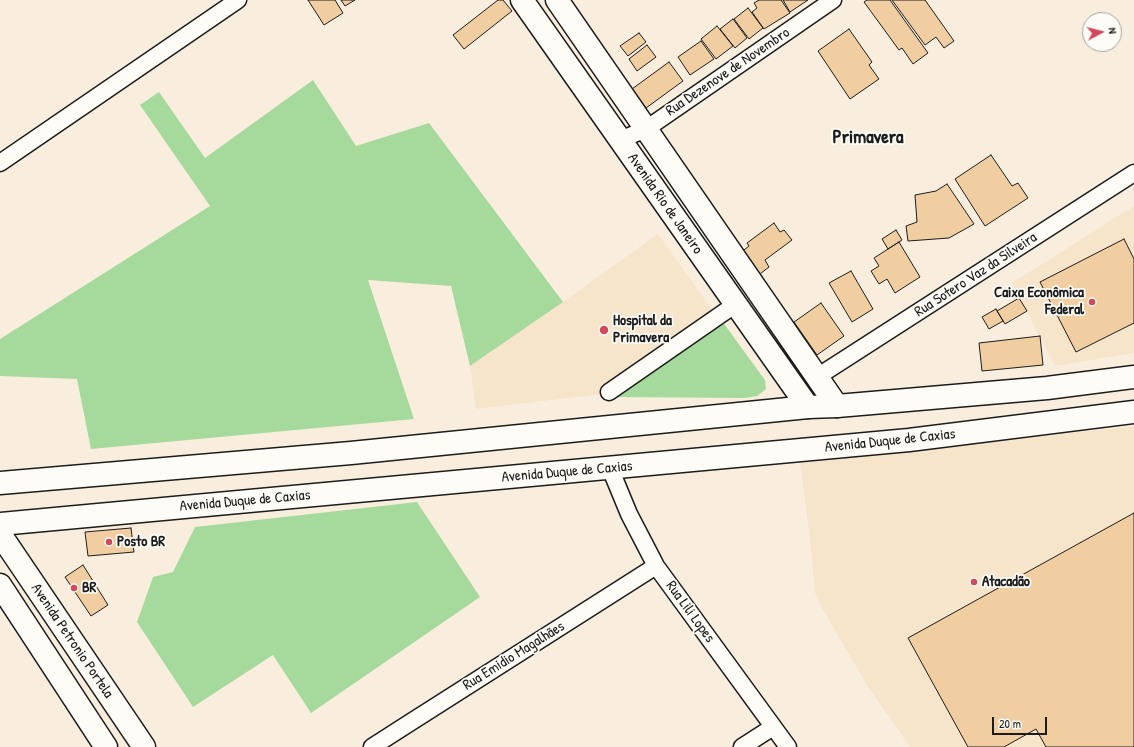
<!DOCTYPE html>
<html>
<head>
<meta charset="utf-8">
<style>
	body { margin:0 }
	#map { position:relative; width:1134px; height:747px; overflow:hidden; background:#f9eedd; font-family:"Patrick Hand",sans-serif }
	canvas { display:block }
	.north { position:absolute; left:1082px; top:12px; width:40px; height:40px; box-sizing:border-box; background:#fdfcf7; border:1px solid #a3a29f; border-radius:50%; rotate:83deg; font-size:11px; font-weight:700; line-height:16px; text-align:center; color:#1c1c1c }
	.north::after { content:''; display:block; margin:auto; width:14px; height:18px; background:#d1495b; clip-path:polygon(50% 0,100% 100%,50% 72%,0 100%) }
	.scale { position:absolute; left:992px; top:717px; width:55px; height:18px; box-sizing:border-box; border:2px solid #1c1c1c; border-top:0; padding-left:5px; font-size:12px; line-height:14px; white-space:nowrap; color:#1c1c1c; -webkit-text-stroke:3px #fdfcf7; paint-order:stroke }
</style>
</head>
<body>
<div id="map">
<canvas width="1134" height="747"></canvas>
<div class="north">N</div>
<div class="scale">20 m</div>
</div>
<script>
const ctx = document.querySelector('canvas').getContext('2d');
ctx.lineJoin = 'round';
function paint(path, color) { ctx.fillStyle = color; ctx.fill(path, 'evenodd'); }
const toPath = rows => new Path2D(rows.map(r => 'M' + r).join(''));
function stroke(path, color, width, dash) { ctx.strokeStyle = color; ctx.lineWidth = width; ctx.lineCap = dash ? 'butt' : 'round'; ctx.setLineDash(dash || []); ctx.stroke(path); }
function drawText(font, color, halo, rows, align = 'center') {
  ctx.font = font + ' "Patrick Hand",sans-serif'; ctx.lineWidth = 3.5; ctx.setLineDash([]); ctx.textBaseline = 'middle'; ctx.strokeStyle = halo; ctx.fillStyle = color; for (const [text, x, y, turn = 0] of rows) {
    ctx.save(); ctx.translate(x, y); ctx.rotate((+turn || 0) * Math.PI / 180); ctx.textAlign = isNaN(turn) ? turn : align; if (halo) ctx.strokeText(text, 0, 0); ctx.fillText(text, 0, 0); ctx.restore();
  }
}
paint(toPath([
	[1134,206,1134,353,1055,366,1012,283],
	[658,234,713,311,602,394,476,409,470,366,563,302],
	[1134,426,1134,747,910,747,867,685,822,608,815,593,810,537,800,463]
]), '#f6e4cb');
paint(toPath([
	[313,80,356,146,429,123,563,302,470,366,451,286,368,280,414,419,91,449,77,379,0,376,0,339,210,206,140,105,159,92,205,158],
	[722,321,765,380,766,389,757,396,745,398,608,397],
	[417,502,480,597,311,713,273,655,193,707,137,622,153,577,173,572,195,527]
]), '#a6da9c');
const building = toPath([
	[308,0,335,0,343,13,324,25,308,0],
	[341,0,355,0,345,6,341,0],
	[498,0,503,0,512,11,464,49,453,35,498,0],
	[759,0,781,0,790,13,764,29,752,12,757,8,754,3,759,0],
	[783,0,808,0,790,12,783,0],
	[867,0,890,0,928,53,913,64,902,48,899,50,864,2,867,0],
	[892,0,925,0,954,41,944,48,936,37,925,45,892,0],
	[748,8,763,28,749,39,734,19,748,8],
	[733,19,747,38,735,48,720,29,733,19],
	[717,26,733,46,716,59,701,39,717,26],
	[849,29,872,62,869,65,879,79,850,99,818,51,849,29],
	[639,33,646,42,628,56,620,46,639,33],
	[701,41,714,59,690,75,678,57,701,41],
	[647,45,656,57,637,71,629,59,647,45],
	[669,62,683,81,646,108,632,89,669,62],
	[991,155,1012,186,1018,183,1028,198,985,226,955,179,991,155],
	[947,184,974,224,949,238,908,241,906,226,917,222,915,195,936,191,947,184],
	[774,223,780,232,784,230,792,240,765,260,769,267,756,277,739,254,749,246,747,243,774,223],
	[896,230,902,240,888,249,882,239,896,230],
	[1124,239,1134,259,1134,323,1076,352,1040,282,1124,239],
	[899,242,920,277,895,293,887,279,879,284,871,271,879,266,874,258,899,242],
	[851,271,873,309,852,322,829,283,851,271],
	[1019,298,1027,311,1005,324,997,311,1019,298],
	[821,303,844,336,817,355,794,322,821,303],
	[996,309,1003,321,989,329,982,317,996,309],
	[1040,336,1043,365,982,371,979,343,1040,336],
	[1134,513,1134,747,1046,747,1036,729,1004,747,968,747,908,638,1134,513],
	[131,528,134,552,88,556,85,532,131,528],
	[83,565,108,605,91,616,65,577,83,565]
]);
paint(building, '#f0cea1');
stroke(building, '#1c1c1c', 1);
const street = toPath([
	[620,140,646,129,833,0],
	[0,163,238,0],
	[817,377,1134,173],
	[609,392,736,304],
	[610,468,629,514,656,566,788,747],
	[372,747,411,722,656,566],
	[742,747,773,727]
]);
const secondary = toPath([
	[522,0,808,407],
	[557,0,837,406]
]);
const primary = toPath([
	[0,483,351,453,808,407,837,406,1047,388,1134,377],
	[0,524,909,440,1134,412],
	[0,534,144,747],
	[0,585,106,747]
]);
stroke(street, '#1c1c1c', 19);
stroke(secondary, '#1c1c1c', 25);
stroke(primary, '#1c1c1c', 25);
stroke(street, '#fdfcf7', 16);
stroke(secondary, '#fdfcf7', 22);
stroke(primary, '#fdfcf7', 22);
for (const [x, y, r, color] of [
	[1092,302,4,"#d1495b"],
	[604,330,5,"#d1495b"],
	[109,542,4,"#d1495b"],
	[974,582,4,"#d1495b"],
	[74,588,4,"#d1495b"]
]) { const dot = new Path2D(); dot.arc(x, y, r, 0, 2 * Math.PI); ctx.fillStyle = color; ctx.fill(dot); stroke(dot, '#fdfcf7', 1.5); }
drawText('15px', '#1c1c1c', '#fdfcf7', [
	["Rua Dezenove de Novembro",728,72,-34],
	["Avenida Rio de Janeiro",665,204,55],
	["Rua Sotero Vaz da Silveira",976,275,-33],
	["Avenida Duque de Caxias",890,441,-6],
	["Avenida Duque de Caxias",567,472,-5],
	["Avenida Duque de Caxias",245,501,-5],
	["Rua Lili Lopes",690,612,54],
	["Avenida Petronio Portela",72,641,56],
	["Rua Emidio Magalhães",514,656,-32]
]);
drawText('bold 15px', '#1c1c1c', '#fdfcf7', [
	["Caixa Econômica",1084,293,"right"],
	["Federal",1084,310,"right"],
	["Hospital da",613,321],
	["Primavera",613,338],
	["Posto BR",117,542],
	["Atacadão",982,582],
	["BR",82,588]
], 'left');
drawText('bold 19px', '#1c1c1c', '#fdfcf7', [
	["Primavera",868,138]
]);
</script>
</body>
</html>
